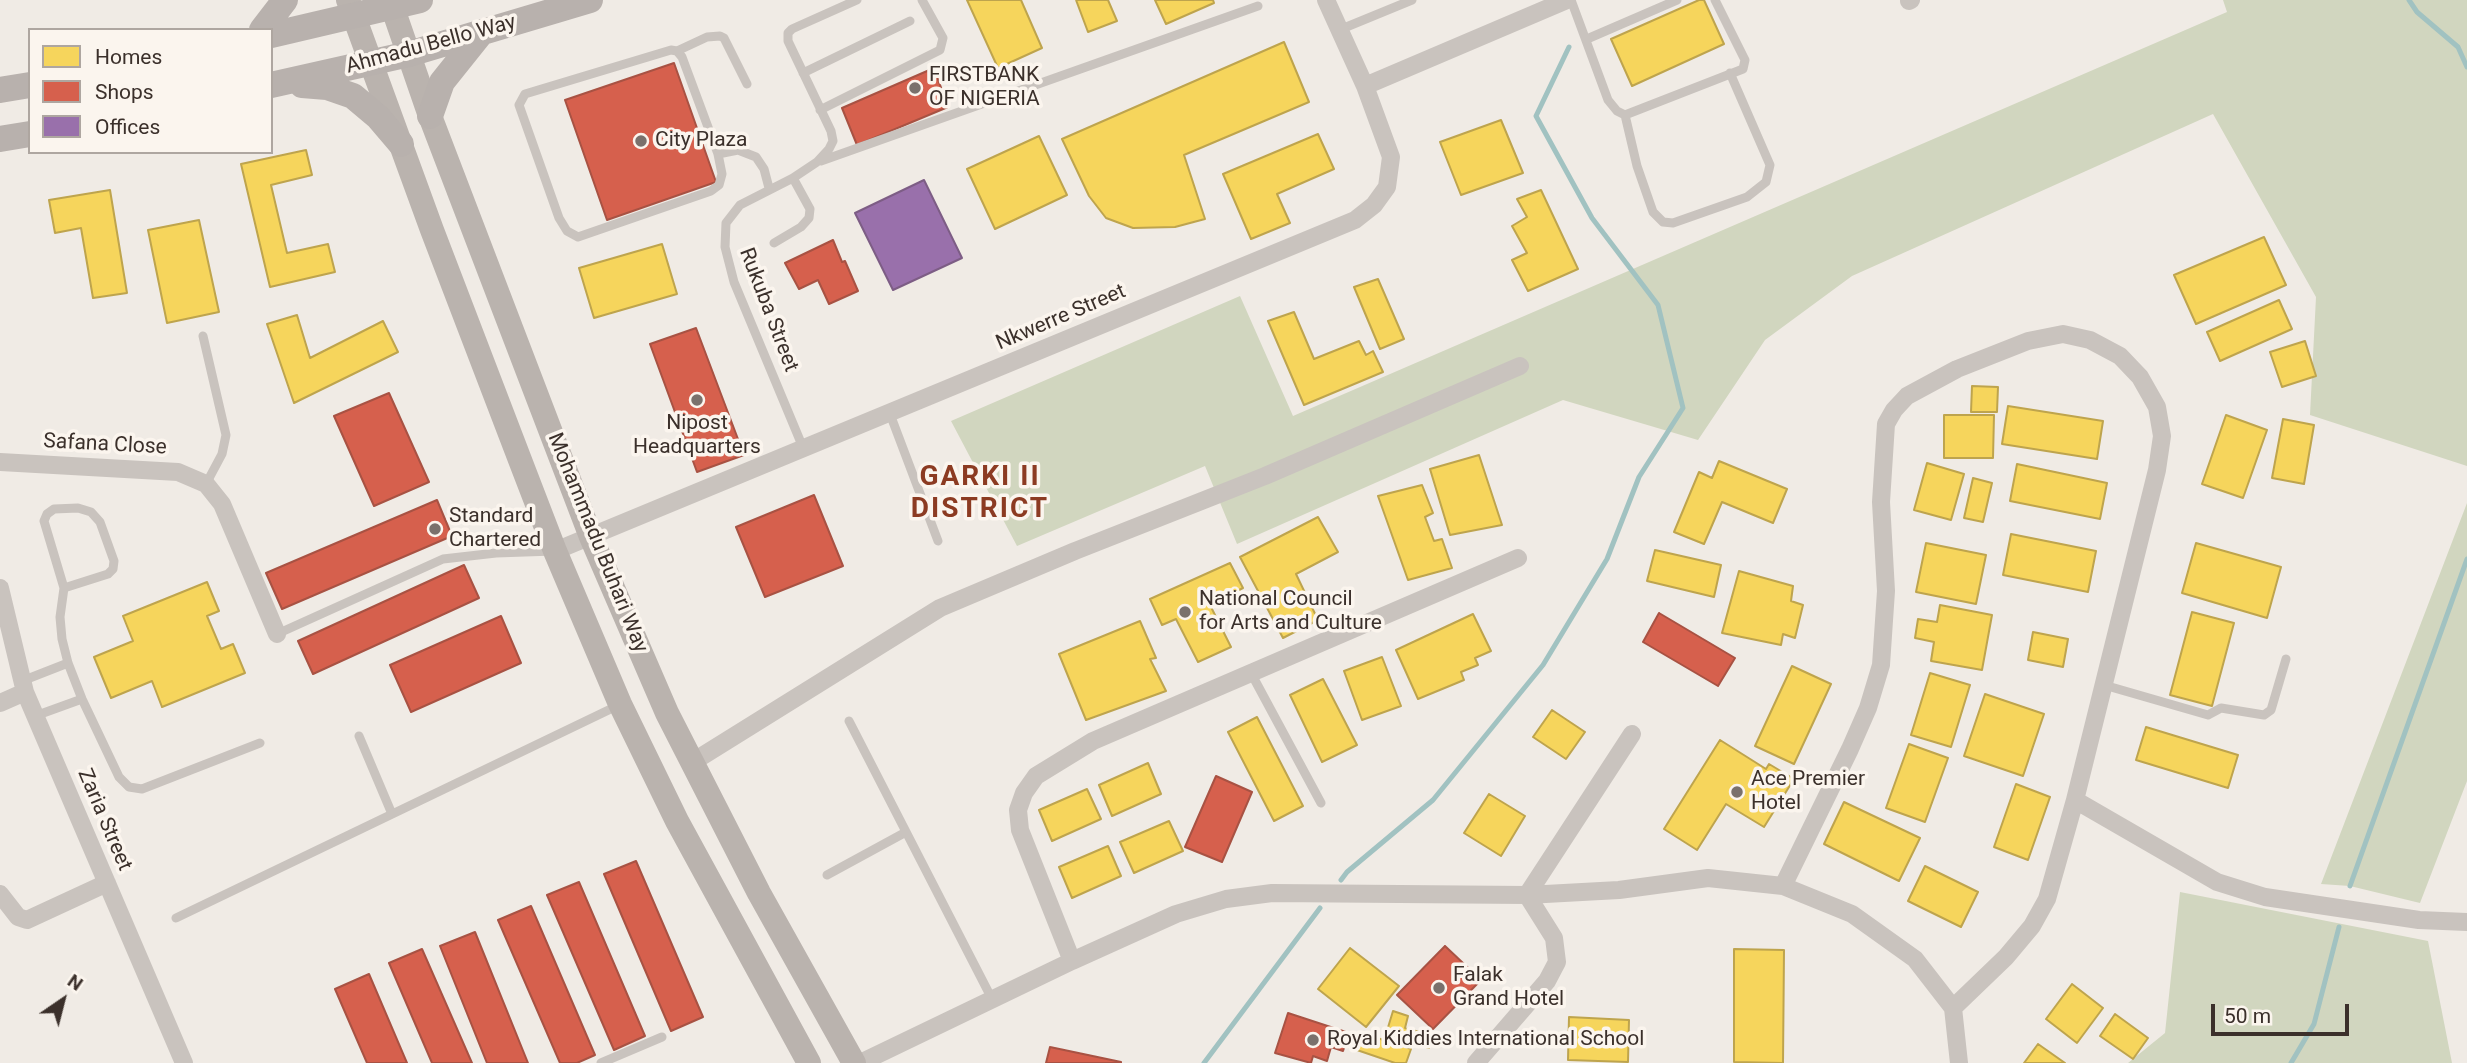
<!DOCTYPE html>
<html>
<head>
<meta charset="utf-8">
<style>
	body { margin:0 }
	#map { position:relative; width:2467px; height:1063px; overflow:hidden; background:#f0ebe5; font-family:Roboto,sans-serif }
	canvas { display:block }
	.legend { position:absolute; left:28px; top:28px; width:245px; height:126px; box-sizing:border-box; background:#fbf5ee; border:2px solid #aea6a0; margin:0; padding:9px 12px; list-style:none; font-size:21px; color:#3b302b }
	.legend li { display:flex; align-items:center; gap:14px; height:35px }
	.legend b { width:35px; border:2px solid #aea6a0 }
	.north { position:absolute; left:28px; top:965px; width:70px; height:70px; -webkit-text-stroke:5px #fbf5ee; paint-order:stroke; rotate:35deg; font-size:19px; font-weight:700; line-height:28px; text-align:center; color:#3b302b }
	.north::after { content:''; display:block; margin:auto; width:24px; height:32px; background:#3b302b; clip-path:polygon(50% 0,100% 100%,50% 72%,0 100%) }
	.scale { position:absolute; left:2211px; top:1004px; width:138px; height:32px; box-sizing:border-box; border:4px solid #3b302b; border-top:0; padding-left:9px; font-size:21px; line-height:24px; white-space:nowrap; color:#3b302b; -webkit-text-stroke:5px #fbf5ee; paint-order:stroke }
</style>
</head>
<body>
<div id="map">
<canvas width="2467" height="1063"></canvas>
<ul class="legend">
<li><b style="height:19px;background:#f6d55c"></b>Homes</li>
<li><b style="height:19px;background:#d6604d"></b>Shops</li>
<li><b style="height:19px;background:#9970ab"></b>Offices</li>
</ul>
<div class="north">N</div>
<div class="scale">50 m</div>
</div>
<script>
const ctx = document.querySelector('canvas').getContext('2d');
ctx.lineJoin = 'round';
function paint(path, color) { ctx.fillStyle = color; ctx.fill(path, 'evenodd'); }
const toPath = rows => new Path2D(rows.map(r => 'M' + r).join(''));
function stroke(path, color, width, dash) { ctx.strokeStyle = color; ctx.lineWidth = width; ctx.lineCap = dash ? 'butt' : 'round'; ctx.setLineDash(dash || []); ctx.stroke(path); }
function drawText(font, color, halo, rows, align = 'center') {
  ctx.font = font + ' Roboto,sans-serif'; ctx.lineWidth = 7; ctx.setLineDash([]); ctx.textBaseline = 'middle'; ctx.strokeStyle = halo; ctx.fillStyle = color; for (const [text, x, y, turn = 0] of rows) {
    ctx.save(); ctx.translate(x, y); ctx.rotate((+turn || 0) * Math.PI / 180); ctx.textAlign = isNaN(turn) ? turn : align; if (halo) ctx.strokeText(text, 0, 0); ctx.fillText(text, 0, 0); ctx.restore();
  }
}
paint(toPath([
	[2223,0,2467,0,2467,466,2310,415,2316,297,2213,114,1852,276,1765,340,1698,440,1563,400,1237,544,1205,466,1017,546,951,421,1240,296,1293,416,2227,12],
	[2467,503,2467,781,2420,903,2350,886,2321,884],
	[2180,892,2428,941,2452,1063,2128,1063,2165,1033]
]), '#d1d6bf');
const homes = toPath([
	[967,0,1021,0,1042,48,998,68,967,0],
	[1076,0,1108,0,1117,21,1088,32,1076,0],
	[1155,0,1213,0,1214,3,1166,24,1155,0],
	[1699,0,1704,0,1724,44,1632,86,1611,39,1699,0],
	[1284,42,1309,102,1184,155,1205,219,1175,227,1133,228,1106,218,1089,196,1062,139,1284,42],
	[1501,120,1523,173,1461,195,1440,142,1501,120],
	[1318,134,1334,169,1277,194,1290,223,1251,239,1223,174,1318,134],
	[1039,136,1067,195,995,229,967,169,1039,136],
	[306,150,312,175,271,185,287,253,328,244,335,272,270,287,241,164,306,150],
	[110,190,127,293,93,298,81,228,55,233,49,200,110,190],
	[1541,190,1578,269,1528,291,1512,260,1527,253,1512,226,1527,217,1517,199,1541,190],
	[199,220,219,312,167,323,148,230,199,220],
	[2264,237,2286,285,2196,324,2174,275,2264,237],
	[662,244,677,294,594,318,579,268,662,244],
	[1378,279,1404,339,1380,349,1354,287,1378,279],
	[2279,300,2292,329,2220,361,2207,332,2279,300],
	[1294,312,1314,359,1359,341,1366,355,1373,351,1383,372,1304,405,1268,321,1294,312],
	[297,315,310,358,383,321,398,352,294,403,267,324,297,315],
	[2305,341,2316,376,2282,387,2270,352,2305,341],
	[1972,386,1998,387,1997,412,1971,412,1972,386],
	[2008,406,2103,421,2097,459,2002,444,2008,406],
	[1944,415,1994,415,1993,458,1944,458,1944,415],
	[2226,415,2267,430,2243,498,2202,484,2226,415],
	[2283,419,2314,425,2304,484,2272,478,2283,419],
	[1479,455,1502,525,1450,535,1430,469,1479,455],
	[1719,461,1787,489,1773,523,1722,502,1704,544,1674,532,1699,472,1712,478,1719,461],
	[1927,463,1964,474,1951,520,1914,510,1927,463],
	[2017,464,2107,483,2100,519,2010,501,2017,464],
	[1973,478,1992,483,1983,522,1964,518,1973,478],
	[1422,485,1433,513,1425,517,1434,541,1442,539,1452,568,1408,580,1378,496,1422,485],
	[1318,517,1338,552,1296,574,1318,620,1283,638,1240,557,1318,517],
	[2011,534,2096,551,2088,592,2003,575,2011,534],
	[1926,543,1986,555,1976,604,1916,592,1926,543],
	[2196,543,2281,567,2267,618,2182,593,2196,543],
	[1655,550,1721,565,1714,597,1647,581,1655,550],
	[1230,563,1243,588,1210,605,1231,647,1198,662,1176,619,1162,625,1150,599,1230,563],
	[1739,571,1793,586,1791,601,1803,605,1795,638,1783,634,1781,645,1722,633,1739,571],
	[207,582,219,611,207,616,221,649,233,644,245,673,162,707,152,681,111,698,94,657,133,641,123,616,207,582],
	[1940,605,1992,615,1982,670,1931,661,1934,642,1915,638,1918,619,1937,622,1940,605],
	[2192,612,2234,623,2212,706,2170,695,2192,612],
	[1473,614,1491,651,1475,658,1478,665,1461,672,1464,680,1418,699,1396,650,1473,614],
	[1140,621,1156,658,1150,659,1166,691,1086,720,1059,654,1140,621],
	[2033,632,2068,639,2063,667,2028,660,2033,632],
	[1382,657,1401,706,1362,720,1344,671,1382,657],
	[1792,666,1831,684,1794,764,1755,746,1792,666],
	[1930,673,1970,685,1951,747,1911,735,1930,673],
	[1323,679,1357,745,1322,762,1290,695,1323,679],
	[1985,694,2044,714,2023,776,1964,756,1985,694],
	[1552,710,1585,732,1566,759,1533,737,1552,710],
	[1257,717,1303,806,1274,821,1228,732,1257,717],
	[2146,727,2238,755,2228,788,2136,760,2146,727],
	[1720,740,1766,769,1769,764,1794,779,1764,827,1726,804,1697,850,1664,829,1720,740],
	[1909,744,1948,758,1925,822,1886,808,1909,744],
	[1148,763,1161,794,1112,816,1099,785,1148,763],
	[2016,784,2050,797,2028,860,1994,847,2016,784],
	[1087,789,1101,819,1052,841,1039,810,1087,789],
	[1489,794,1525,816,1501,856,1464,833,1489,794],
	[1844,802,1920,838,1899,881,1824,844,1844,802],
	[1169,821,1183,851,1134,873,1120,842,1169,821],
	[1108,846,1121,876,1072,898,1059,867,1108,846],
	[1925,866,1978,892,1961,927,1908,901,1925,866],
	[1350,948,1399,986,1366,1027,1318,989,1350,948],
	[1734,949,1784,950,1783,1063,1734,1062,1734,949],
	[2072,984,2103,1008,2077,1043,2046,1019,2072,984],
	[1393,1011,1408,1016,1405,1028,1434,1036,1429,1048,1386,1034,1393,1011],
	[2115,1014,2148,1038,2133,1059,2100,1036,2115,1014],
	[1569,1017,1629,1020,1628,1062,1568,1060,1569,1017],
	[1359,1032,1411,1049,1406,1063,1395,1063,1354,1049,1359,1032],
	[2038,1044,2065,1063,2024,1063,2038,1044]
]);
paint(homes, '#f6d55c');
stroke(homes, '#bea44d', 2);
const shops = toPath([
	[674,63,716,182,607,220,565,100,674,63],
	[934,68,948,107,857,145,842,108,934,68],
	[833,240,842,262,845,261,858,291,829,304,818,280,799,289,785,263,833,240],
	[696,328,744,455,697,472,650,344,696,328],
	[389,393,429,482,374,506,334,416,389,393],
	[814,495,843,566,765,597,736,527,814,495],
	[437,500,452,536,282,609,266,573,437,500],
	[464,565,479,598,313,674,298,641,464,565],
	[1659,613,1735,658,1718,686,1643,642,1659,613],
	[501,616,521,663,411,712,390,665,501,616],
	[1216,776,1252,792,1222,862,1185,847,1216,776],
	[636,861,703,1017,671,1031,604,874,636,861],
	[579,882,645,1036,614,1050,547,895,579,882],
	[531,906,595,1055,577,1063,560,1063,498,920,531,906],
	[475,932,528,1063,487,1063,440,946,475,932],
	[1445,946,1481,980,1433,1029,1397,995,1445,946],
	[422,949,472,1063,432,1063,389,963,422,949],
	[369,974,407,1063,367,1063,335,989,369,974],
	[1288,1013,1349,1033,1343,1051,1331,1047,1327,1061,1313,1056,1311,1063,1275,1053,1288,1013],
	[1050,1047,1121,1062,1121,1063,1046,1063,1050,1047]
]);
paint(shops, '#d6604d');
stroke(shops, '#a85243', 2);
const offices = toPath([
	[924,180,962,258,893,290,855,213,924,180]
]);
paint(offices, '#9970ab');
stroke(offices, '#7d5d85', 2);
stroke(toPath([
	[2409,0,2417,12,2458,47,2467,67],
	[1341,880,1347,872,1433,800,1543,665,1607,559,1639,477,1683,408,1658,305,1592,218,1536,116,1569,47],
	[2350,886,2467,559],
	[1204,1063,1320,908],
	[2291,1063,2314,1024,2339,927]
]), '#a1c2c1', 5);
stroke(toPath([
	[1571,0,1608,100,1617,111,1625,115,1743,69,1745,60,1715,0],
	[1339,30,1412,0],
	[1587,39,1677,0],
	[677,51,707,37,720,36,724,38,747,84],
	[803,73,910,21],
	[820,110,940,50,943,38,922,0],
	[1625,115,1637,166,1653,212,1663,222,1673,223,1747,197,1766,182,1770,165,1730,73],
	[718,154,722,174,719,185,711,191,578,237,567,231,559,218,519,105,525,94,671,50,677,51,682,57,718,154,738,150,756,157,764,169,769,188],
	[821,161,1258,6],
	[774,243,801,227,809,218,810,209,793,178],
	[203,336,226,435,222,454,206,484],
	[890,414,938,541],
	[804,450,734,282,725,247,726,223,740,205,793,178,817,162,829,149,833,141,831,131,788,41,788,33,792,29,857,0],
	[64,588,108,574,113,569,114,561,100,522,91,512,78,508,54,509,47,514,44,521,64,588,60,617,62,639,68,663,82,699,119,777,129,787,142,789,260,743],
	[277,634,443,559,496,553,554,551],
	[1251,673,1321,803],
	[22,681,68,663],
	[2104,685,2208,715,2221,708,2264,715,2271,710,2286,659],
	[35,716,82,699],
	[849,721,992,999],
	[359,736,392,814],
	[827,875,906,832],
	[176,918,619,705],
	[601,1063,662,1037]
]), '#c9c3be', 9);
stroke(toPath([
	[1909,1,1911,0],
	[1365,86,1567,0],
	[0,462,178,472,206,484,222,504,277,634],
	[555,551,1355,220,1374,205,1387,187,1391,157,1365,86,1326,0],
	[0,588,25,692,184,1063],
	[0,703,25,692],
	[691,763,940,608,1075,551,1265,476,1520,366],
	[2075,800,2217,882,2265,897,2419,920,2467,922],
	[1783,886,1850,749,1868,708,1881,665,1886,591,1881,502,1886,424,1894,410,1907,396,1957,369,2028,341,2063,334,2090,340,2120,356,2140,377,2157,407,2162,436,2157,470,2075,800,2047,899,2032,926,2006,957,1953,1008],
	[0,894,18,917,27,920,107,883],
	[1072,961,1020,830,1018,810,1024,793,1036,776,1093,741,1518,558],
	[860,1063,1072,961,1176,914,1226,899,1272,893,1527,895,1619,890,1708,878,1783,886,1852,914,1915,959,1953,1008,1959,1063],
	[1476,1063,1547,981,1557,962,1554,938,1527,895,1632,734]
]), '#c9c3be', 18);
stroke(toPath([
	[348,0,432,230,520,460,555,551,620,704,677,821,809,1063],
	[390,0,430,116,591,537,667,713,759,893,854,1063]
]), '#bab3ae', 24);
stroke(toPath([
	[262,30,285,0],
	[271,35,420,0],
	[271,85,409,54,590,0],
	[302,85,327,87,353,96,378,117,401,144],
	[0,90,30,85],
	[430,116,442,82,482,32],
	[0,139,30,134]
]), '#b8b1ad', 26);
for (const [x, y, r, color] of [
	[915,88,7,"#7a716c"],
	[641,141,7,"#7a716c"],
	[697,400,7,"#7a716c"],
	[435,529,7,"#7a716c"],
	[1185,612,7,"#7a716c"],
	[1737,792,7,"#7a716c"],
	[1439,988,7,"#7a716c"],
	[1313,1040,7,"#7a716c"]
]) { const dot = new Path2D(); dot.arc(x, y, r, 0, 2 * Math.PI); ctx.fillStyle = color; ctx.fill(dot); stroke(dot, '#fbf5ee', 2.5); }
drawText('21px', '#3b302b', '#fbf5ee', [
	["Ahmadu Bello Way",431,45,-15],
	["Rukuba Street",768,310,69],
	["Nkwerre Street",1061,318,-23],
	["Safana Close",105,445,3],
	["Mohammadu Buhari Way",597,543,68],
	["Zaria Street",104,820,67]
]);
drawText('21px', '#3b302b', '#fbf5ee', [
	["FIRSTBANK",929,76],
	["OF NIGERIA",929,100],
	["City Plaza",655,141],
	["Nipost",697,424,"center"],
	["Headquarters",697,448,"center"],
	["Standard",449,517],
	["Chartered",449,541],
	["National Council",1199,600],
	["for Arts and Culture",1199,624],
	["Ace Premier",1751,780],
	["Hotel",1751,804],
	["Falak",1453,976],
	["Grand Hotel",1453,1000],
	["Royal Kiddies International School",1327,1040]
], 'left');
ctx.letterSpacing = '2px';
drawText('bold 28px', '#8c3b22', '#fbf5ee', [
	["GARKI II",980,478],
	["DISTRICT",980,510]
]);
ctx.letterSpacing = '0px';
</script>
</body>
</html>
